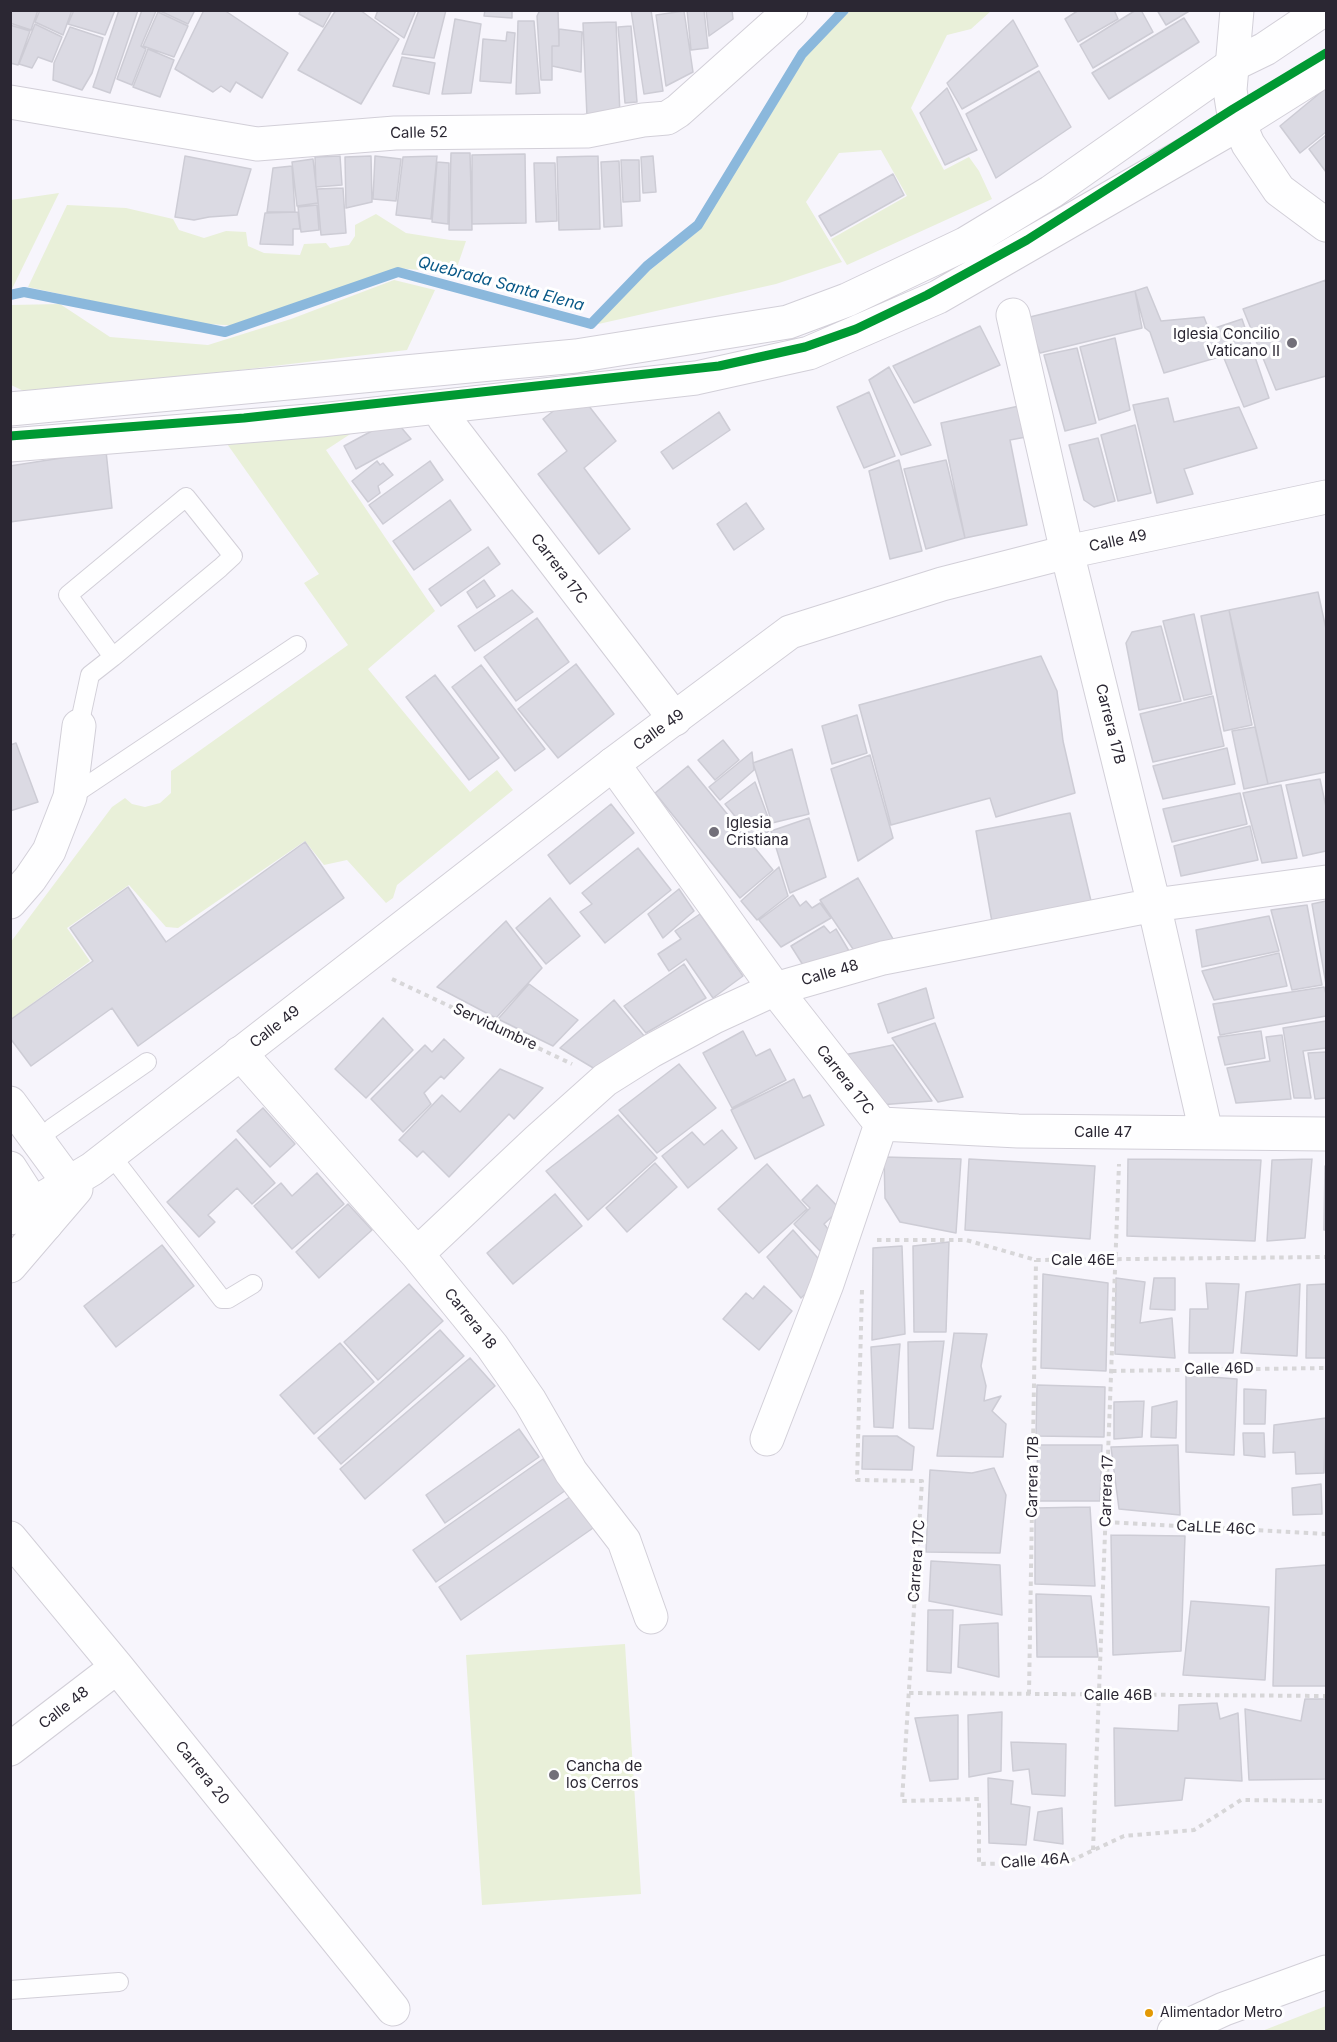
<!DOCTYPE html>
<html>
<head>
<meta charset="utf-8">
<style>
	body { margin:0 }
	#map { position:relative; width:1337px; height:2042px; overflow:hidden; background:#f7f5fc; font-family:Inter,sans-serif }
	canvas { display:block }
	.frame { position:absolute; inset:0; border:12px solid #2b2733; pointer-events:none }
</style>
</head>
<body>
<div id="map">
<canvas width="1337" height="2042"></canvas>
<div class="frame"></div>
</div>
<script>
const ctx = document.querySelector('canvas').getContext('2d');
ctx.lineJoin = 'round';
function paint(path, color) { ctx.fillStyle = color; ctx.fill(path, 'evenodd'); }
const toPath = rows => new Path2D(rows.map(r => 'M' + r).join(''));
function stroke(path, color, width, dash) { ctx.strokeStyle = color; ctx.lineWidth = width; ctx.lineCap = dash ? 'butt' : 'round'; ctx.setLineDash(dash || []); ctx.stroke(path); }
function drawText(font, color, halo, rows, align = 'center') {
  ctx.font = font + ' Inter,sans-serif'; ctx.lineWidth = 6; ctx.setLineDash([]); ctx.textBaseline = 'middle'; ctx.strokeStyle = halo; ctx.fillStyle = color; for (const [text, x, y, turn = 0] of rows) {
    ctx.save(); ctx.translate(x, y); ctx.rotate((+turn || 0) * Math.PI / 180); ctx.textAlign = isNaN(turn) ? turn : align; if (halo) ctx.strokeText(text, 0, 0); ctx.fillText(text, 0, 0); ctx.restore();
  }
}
paint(toPath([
	[850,11,991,11,971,29,947,35,911,108,944,170,969,157,979,171,992,199,847,265,831,239,907,196,881,150,839,153,806,202,842,262,776,284,594,325,649,271,697,232,756,139,807,54],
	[59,193,11,291,11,200],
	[67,205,126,208,173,219,179,230,204,238,226,231,246,232,248,246,264,253,300,255,304,244,326,243,330,248,349,245,355,236,355,225,376,214,406,233,450,240,466,241,455,273,396,268,353,288,293,304,239,326,180,322,111,305,28,287],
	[394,280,435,290,407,350,32,395,11,385,11,305,60,304,110,337,208,345,291,319],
	[361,427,326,450,435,611,368,669,470,792,497,770,513,790,397,885,393,898,386,903,347,860,324,865,305,841,178,928,166,927,129,885,67,928,90,961,11,1019,10,943,112,807,125,798,132,804,145,807,160,803,171,793,171,771,348,645,304,583,319,574,225,441],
	[625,1644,641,1894,482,1905,466,1655],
	[1326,2006,1326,2031,1262,2031]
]), '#e9f0d9');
stroke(toPath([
	[10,295,24,292,225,332,398,272,591,324,647,266,698,225,802,54,844,10]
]), '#8bb8dc', 10);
const building = toPath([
	[10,10,38,10,31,30,10,23,10,10],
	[40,10,72,10,63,35,35,22,40,10],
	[74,10,115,10,105,35,68,24,74,10],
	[119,10,138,10,110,93,93,87,119,10],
	[142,10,156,11,141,46,146,49,132,85,117,79,142,10],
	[158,10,195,10,188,24,158,10],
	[204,10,224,10,288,53,262,98,236,82,230,92,221,86,213,92,175,69,204,10],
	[301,10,332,10,323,27,299,14,301,10],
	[336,10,360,10,399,39,361,104,298,70,336,10],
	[378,10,416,10,404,38,375,18,378,10],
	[419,10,446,10,434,58,402,54,419,10],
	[485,10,512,10,512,18,484,16,485,10],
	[540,10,558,10,559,46,552,46,552,80,541,80,537,16,540,10],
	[631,10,651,10,663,91,644,94,631,10],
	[687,10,704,10,708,48,691,50,687,10],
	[706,10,732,10,733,19,709,36,706,10],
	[1079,10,1114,10,1118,19,1078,42,1065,19,1079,10],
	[1136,10,1141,10,1153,32,1093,68,1080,45,1136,10],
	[1157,10,1191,10,1166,25,1157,10],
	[684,11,693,72,666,86,656,15,684,11],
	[158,12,188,26,174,57,143,46,158,12],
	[1184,18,1199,42,1109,99,1092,73,1184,18],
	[455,19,481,24,471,93,442,94,455,19],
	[1013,20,1038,66,962,109,947,83,1013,20],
	[518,21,534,21,540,93,516,94,518,21],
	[616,22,620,115,587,117,583,23,616,22],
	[35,24,62,37,52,62,38,57,32,68,19,64,35,24],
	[10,25,30,31,18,65,10,63,10,25],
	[631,26,637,102,625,103,618,27,631,26],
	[70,27,103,38,92,73,82,90,53,80,54,63,70,27],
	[559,29,582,32,581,72,552,66,552,46,559,46,559,29],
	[507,32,515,33,511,83,480,81,483,39,506,41,507,32],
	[148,49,174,60,160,97,133,87,148,49],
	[402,57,435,63,429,94,393,86,402,57],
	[1039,71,1071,127,996,178,966,114,1039,71],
	[947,88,977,150,945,165,920,113,947,88],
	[1326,88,1326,132,1300,153,1280,126,1326,88],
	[1326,135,1326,172,1309,149,1326,135],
	[451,153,470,153,472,230,449,230,451,153],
	[525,154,526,223,472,224,472,155,525,154],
	[185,156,251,169,237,215,209,217,194,220,175,217,185,156],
	[340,156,342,185,316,187,315,157,340,156],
	[371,156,372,202,346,208,345,157,371,156],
	[375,156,401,159,396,201,373,199,375,156],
	[437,156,431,219,396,215,403,157,437,156],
	[598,156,600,229,559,230,557,157,598,156],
	[653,156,656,192,643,193,641,157,653,156],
	[313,159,318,203,297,206,292,162,313,159],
	[621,160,639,160,640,201,623,202,621,160],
	[619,161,622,226,604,227,601,162,619,161],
	[437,162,449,163,448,224,432,222,437,162],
	[534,163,555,163,557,221,536,222,534,163],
	[292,166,295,212,267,212,273,168,292,166],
	[893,174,904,195,831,236,819,216,893,174],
	[343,188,346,233,321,235,317,189,343,188],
	[317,205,319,230,301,232,298,207,317,205],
	[298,212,300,229,293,229,293,245,260,244,265,213,298,212],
	[1326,280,1326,376,1276,390,1243,309,1326,280],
	[1147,287,1161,321,1204,317,1219,357,1164,373,1150,332,1145,328,1135,291,1147,287],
	[1135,291,1142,328,1040,353,1026,318,1135,291],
	[1242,319,1269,398,1244,407,1212,329,1242,319],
	[980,326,1000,365,914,403,893,366,980,326],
	[1115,338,1130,410,1099,420,1080,347,1115,338],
	[1077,348,1096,423,1065,431,1044,355,1077,348],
	[889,367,931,445,901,455,869,380,889,367],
	[578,392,616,441,584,468,630,529,599,554,538,474,567,451,543,419,578,392],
	[869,392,895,456,864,468,837,407,869,392],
	[1168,398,1174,422,1239,407,1257,448,1184,469,1193,494,1157,503,1133,405,1168,398],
	[1019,406,1026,437,1010,440,1027,525,965,538,941,423,1019,406],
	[719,412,730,430,673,469,661,452,719,412],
	[394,419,411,439,356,469,344,446,394,419],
	[1135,425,1151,493,1118,501,1101,435,1135,425],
	[1098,438,1115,501,1094,507,1084,500,1069,445,1098,438],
	[106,451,112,508,10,522,10,466,106,451],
	[899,460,922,551,890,559,869,471,899,460],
	[946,460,965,538,926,549,904,469,946,460],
	[377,461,380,465,383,463,393,475,378,486,380,493,368,502,352,481,377,461],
	[430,461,443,480,383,524,369,505,430,461],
	[450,500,471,530,414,570,393,541,450,500],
	[746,503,764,529,734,550,717,524,746,503],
	[488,547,500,564,441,606,429,589,488,547],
	[484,580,495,596,477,608,467,592,484,580],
	[512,590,533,612,475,651,458,626,512,590],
	[1318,592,1326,629,1326,772,1268,784,1229,610,1318,592],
	[1229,610,1252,725,1224,731,1201,616,1229,610],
	[1194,614,1212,694,1184,700,1163,621,1194,614],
	[537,618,569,662,516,701,484,657,537,618],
	[1161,626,1181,701,1139,710,1126,643,1132,632,1161,626],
	[1041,656,1057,691,1063,741,1075,793,996,817,990,798,891,825,859,705,1041,656],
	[576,664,614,714,558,758,518,709,576,664],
	[481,665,545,749,515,771,452,687,481,665],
	[435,675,499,758,469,780,406,697,435,675],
	[1213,696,1224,746,1153,762,1140,714,1213,696],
	[857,715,867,753,832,764,822,726,857,715],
	[1255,727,1268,784,1244,789,1232,731,1255,727],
	[723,740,739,760,715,780,698,760,723,740],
	[16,743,38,802,10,811,10,745,16,743],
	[1227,748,1235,784,1163,799,1153,766,1227,748],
	[792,749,809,814,772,823,753,763,792,749],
	[752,752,754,770,720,800,709,787,752,752],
	[870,755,893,838,858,861,831,769,870,755],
	[688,766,773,870,740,898,655,793,688,766],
	[1320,779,1326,807,1326,851,1303,856,1286,785,1320,779],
	[755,782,772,828,756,842,725,804,755,782],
	[1281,785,1297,858,1262,863,1243,793,1281,785],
	[1240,793,1247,824,1172,842,1163,809,1240,793],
	[611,804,634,833,570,884,548,855,611,804],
	[1070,813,1091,901,992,922,976,831,1070,813],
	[809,818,826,877,790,893,771,831,809,818],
	[1250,826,1258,860,1181,876,1174,846,1250,826],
	[305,842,344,898,138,1046,112,1008,31,1066,10,1038,10,1020,93,961,70,928,128,887,166,942,305,842],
	[638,848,671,890,605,943,580,912,592,904,582,893,638,848],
	[779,867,788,896,757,920,741,901,779,867],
	[858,878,896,944,855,952,820,900,858,878],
	[679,889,694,911,663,938,648,914,679,889],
	[793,895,800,906,806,901,812,908,820,903,831,918,781,947,759,920,793,895],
	[550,898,580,936,546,964,516,928,550,898],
	[1326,901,1326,984,1312,904,1326,901],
	[1307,905,1322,985,1292,990,1271,910,1307,905],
	[700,914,743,976,713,998,686,959,669,971,658,954,681,939,675,931,700,914],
	[1269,916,1279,951,1202,967,1196,930,1269,916],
	[506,921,542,968,496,1018,437,987,506,921],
	[824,926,830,933,836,929,849,951,808,973,791,946,824,926],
	[1279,953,1287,986,1214,1000,1202,971,1279,953],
	[684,964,706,998,646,1033,624,1006,684,964],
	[529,984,578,1020,553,1046,498,1019,529,984],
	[1324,987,1326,994,1326,1016,1220,1035,1213,1004,1324,987],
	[926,988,934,1018,888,1033,878,1004,926,988],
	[614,1000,645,1037,600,1072,560,1048,614,1000],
	[383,1018,413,1050,366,1098,335,1069,383,1018],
	[1326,1021,1326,1048,1303,1051,1311,1098,1294,1098,1283,1028,1326,1021],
	[935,1023,963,1097,938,1102,892,1038,935,1023],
	[743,1031,756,1056,770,1049,786,1080,732,1108,703,1053,743,1031],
	[1261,1031,1265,1058,1225,1065,1218,1037,1261,1031],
	[1282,1035,1291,1099,1236,1103,1227,1068,1270,1061,1266,1037,1282,1035],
	[444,1039,464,1058,444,1079,441,1076,424,1093,431,1104,403,1132,371,1099,425,1045,432,1052,444,1039],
	[893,1045,932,1101,879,1105,844,1055,893,1045],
	[1326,1052,1326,1098,1315,1099,1308,1053,1326,1052],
	[679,1064,716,1108,657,1153,619,1110,679,1064],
	[500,1069,543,1088,514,1119,509,1114,449,1177,423,1151,417,1157,399,1140,442,1095,460,1112,500,1069],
	[794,1079,803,1098,810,1095,824,1125,755,1159,731,1110,794,1079],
	[263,1108,295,1144,270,1167,237,1131,263,1108],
	[618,1115,657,1158,588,1220,546,1171,618,1115],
	[722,1130,737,1148,688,1188,662,1156,692,1132,704,1145,722,1130],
	[236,1139,275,1183,252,1204,237,1188,208,1215,215,1222,199,1237,167,1202,236,1139],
	[884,1157,961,1159,956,1233,900,1222,885,1198,884,1157],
	[969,1159,1095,1166,1090,1239,965,1230,969,1159],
	[1128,1159,1261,1160,1255,1241,1127,1236,1128,1159],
	[1312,1159,1305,1238,1267,1241,1272,1160,1312,1159],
	[655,1163,677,1187,627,1232,606,1208,655,1163],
	[767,1164,807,1209,759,1253,718,1209,767,1164],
	[1325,1166,1326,1166,1326,1230,1324,1230,1325,1166],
	[317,1173,344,1204,292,1249,254,1206,281,1183,292,1196,317,1173],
	[817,1185,840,1209,824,1224,828,1229,822,1253,794,1224,810,1208,802,1200,817,1185],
	[555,1194,582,1226,513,1284,487,1253,555,1194],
	[348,1204,372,1230,319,1278,296,1252,348,1204],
	[793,1230,824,1265,816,1284,801,1298,767,1257,793,1230],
	[949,1242,946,1332,914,1332,913,1246,949,1242],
	[162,1245,194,1286,116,1347,84,1306,162,1245],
	[902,1246,905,1334,872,1340,873,1248,902,1246],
	[1043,1274,1108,1283,1106,1371,1041,1368,1043,1274],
	[1116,1278,1145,1282,1140,1323,1172,1318,1175,1358,1115,1354,1116,1278],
	[1154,1278,1175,1278,1175,1310,1150,1309,1154,1278],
	[1206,1283,1239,1284,1233,1353,1189,1353,1190,1309,1208,1309,1206,1283],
	[409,1284,443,1321,378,1380,344,1342,409,1284],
	[1300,1284,1297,1356,1241,1353,1246,1292,1300,1284],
	[1326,1284,1326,1358,1306,1358,1307,1285,1326,1284],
	[764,1286,792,1311,759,1350,723,1319,746,1293,753,1299,764,1286],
	[440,1330,464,1356,341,1464,318,1438,440,1330],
	[954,1333,987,1334,981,1366,986,1386,984,1401,1001,1396,992,1411,1006,1424,1003,1457,937,1456,954,1333],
	[944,1341,933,1429,909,1428,908,1342,944,1341],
	[340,1343,374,1382,314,1434,280,1395,340,1343],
	[900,1344,893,1428,874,1427,871,1347,900,1344],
	[470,1358,495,1386,365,1499,340,1469,470,1358],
	[1186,1375,1237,1379,1234,1455,1186,1452,1186,1375],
	[1037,1385,1105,1387,1104,1437,1036,1436,1037,1385],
	[1244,1389,1266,1390,1265,1424,1244,1424,1244,1389],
	[1144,1401,1142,1437,1114,1439,1114,1402,1144,1401],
	[1177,1401,1176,1438,1151,1437,1152,1407,1177,1401],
	[1326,1418,1324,1473,1296,1474,1295,1452,1273,1453,1274,1425,1326,1418],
	[519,1429,539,1457,445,1523,426,1495,519,1429],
	[1243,1433,1264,1433,1265,1457,1244,1455,1243,1433],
	[863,1436,897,1436,914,1447,912,1470,862,1469,863,1436],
	[1038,1445,1102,1445,1100,1501,1036,1501,1038,1445],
	[1178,1445,1180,1515,1119,1509,1111,1447,1178,1445],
	[543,1459,566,1490,436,1582,413,1550,543,1459],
	[994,1468,1006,1495,1000,1553,926,1552,930,1470,972,1473,994,1468],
	[1321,1484,1322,1514,1293,1515,1292,1488,1321,1484],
	[574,1494,596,1526,461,1620,439,1587,574,1494],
	[1090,1507,1095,1586,1035,1584,1035,1508,1090,1507],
	[1111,1535,1185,1536,1181,1651,1113,1655,1111,1535],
	[931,1561,1000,1565,1002,1615,929,1601,931,1561],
	[1326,1565,1326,1686,1273,1686,1276,1569,1326,1565],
	[1036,1594,1091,1596,1098,1657,1037,1657,1036,1594],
	[1191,1601,1269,1607,1265,1680,1183,1675,1191,1601],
	[928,1610,953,1610,951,1673,927,1671,928,1610],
	[998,1623,999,1677,958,1667,960,1625,998,1623],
	[1305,1699,1326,1699,1326,1779,1249,1780,1245,1709,1301,1721,1305,1699],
	[1217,1703,1220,1719,1238,1713,1242,1781,1185,1778,1182,1800,1115,1806,1114,1728,1178,1731,1179,1705,1217,1703],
	[1002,1712,1001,1771,969,1777,968,1715,1002,1712],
	[958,1715,958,1779,930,1781,915,1718,958,1715],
	[1011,1742,1066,1744,1065,1796,1032,1794,1029,1769,1013,1771,1011,1742],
	[988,1778,1013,1781,1011,1804,1030,1807,1026,1845,989,1843,988,1778],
	[1062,1808,1063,1844,1034,1840,1038,1812,1062,1808]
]);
paint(building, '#dbdae3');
stroke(building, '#cdccd5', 1.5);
const lane = toPath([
	[79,726,90,675,113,657,220,568,233,556,186,497,68,595,113,657],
	[70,797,297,645],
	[38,1140,52,1128,147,1062],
	[110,1154,222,1299,228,1299,253,1284],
	[10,1990,119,1982]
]);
const street = toPath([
	[1013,315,1067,552,1154,905,1206,1132],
	[10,409,576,356,788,322,847,300,965,244,1051,192,1232,65,1265,49,1323,10],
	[444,418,675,719],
	[10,445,321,420,696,378,809,353,938,297,1240,123,1326,69],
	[613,764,775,989,881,1124,827,1284,767,1439],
	[10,902,30,879,49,851,70,797,79,726],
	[240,1053,417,1254,492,1346,530,1401,571,1472,624,1541,651,1617],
	[10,1103,74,1190],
	[881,1124,1018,1131,1326,1134],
	[10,1168,46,1224],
	[417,1254,538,1140,605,1080,651,1051,714,1017,775,989,883,958,1154,905,1326,882],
	[10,1538,117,1667,393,2009],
	[10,1749,117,1667]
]);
const secondary = toPath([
	[1237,10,1230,90,1233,109,1248,144,1279,190,1326,225],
	[10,102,257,144,395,133,587,131,643,120,667,118,678,111,791,10],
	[10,1218,92,1169,613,764,790,632,942,584,1067,552,1326,497],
	[10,1266,76,1189],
	[1174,2032,1224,2009,1326,1972]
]);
stroke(lane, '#d2cfd8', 20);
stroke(street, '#d2cfd8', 35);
stroke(secondary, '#d2cfd8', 35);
stroke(toPath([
	[392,979,572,1064],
	[877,1240,966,1240,1036,1260,1326,1257],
	[862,1290,857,1480,922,1481,902,1801,979,1799,979,1864,1068,1862,1124,1836,1194,1830,1241,1800,1326,1801],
	[1112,1371,1326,1368],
	[1106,1522,1326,1534],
	[909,1693,1326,1696],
	[1029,1694,1036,1260],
	[1093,1850,1119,1164]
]), '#d7d6d8', 4, [4.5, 4.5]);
stroke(lane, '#fefeff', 18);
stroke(street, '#fefeff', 33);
stroke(secondary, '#fefeff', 33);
stroke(toPath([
	[10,436,244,418,719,366,805,347,856,329,927,295,1027,240,1233,109,1326,53]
]), '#093', 9);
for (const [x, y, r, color] of [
	[1292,343,6,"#726f79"],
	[714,832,6,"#726f79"],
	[554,1775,6,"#726f79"],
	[1149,2013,5,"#e39905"]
]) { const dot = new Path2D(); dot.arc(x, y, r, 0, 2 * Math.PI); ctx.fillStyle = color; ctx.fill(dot); stroke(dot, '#fff', 2); }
drawText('14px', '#2b2733', '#fff', [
	["Alimentador Metro",1160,2013]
], 'left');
drawText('15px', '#2b2733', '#fff', [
	["Calle 52",419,133,-1],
	["Calle 49",1118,541,-12],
	["Carrera 17C",559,569,53],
	["Carrera 17B",1110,724,76],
	["Calle 49",659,730,-36],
	["Calle 48",830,973,-16],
	["Calle 49",275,1027,-38],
	["Servidumbre",495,1027,25],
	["Carrera 17C",845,1080,52],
	["Calle 47",1103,1132],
	["Cale 46E",1083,1260],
	["Carrera 18",470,1319,51],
	["Calle 46D",1219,1369,-1],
	["Carrera 17B",1033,1477,-89],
	["Carrera 17",1107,1491,-88],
	["CaLLE 46C",1216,1528,3],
	["Carrera 17C",917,1561,-86],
	["Calle 46B",1118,1695],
	["Calle 48",64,1708,-38],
	["Carrera 20",202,1773,51],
	["Calle 46A",1035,1861,-4]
]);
drawText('15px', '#2b2733', '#fff', [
	["Iglesia Concilio",1280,334,"right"],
	["Vaticano II",1280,351,"right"],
	["Iglesia",726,823],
	["Cristiana",726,840],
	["Cancha de",566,1766],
	["los Cerros",566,1783]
], 'left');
drawText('italic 16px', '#085887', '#fff', [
	["Quebrada Santa Elena",501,284,15]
]);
</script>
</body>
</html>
